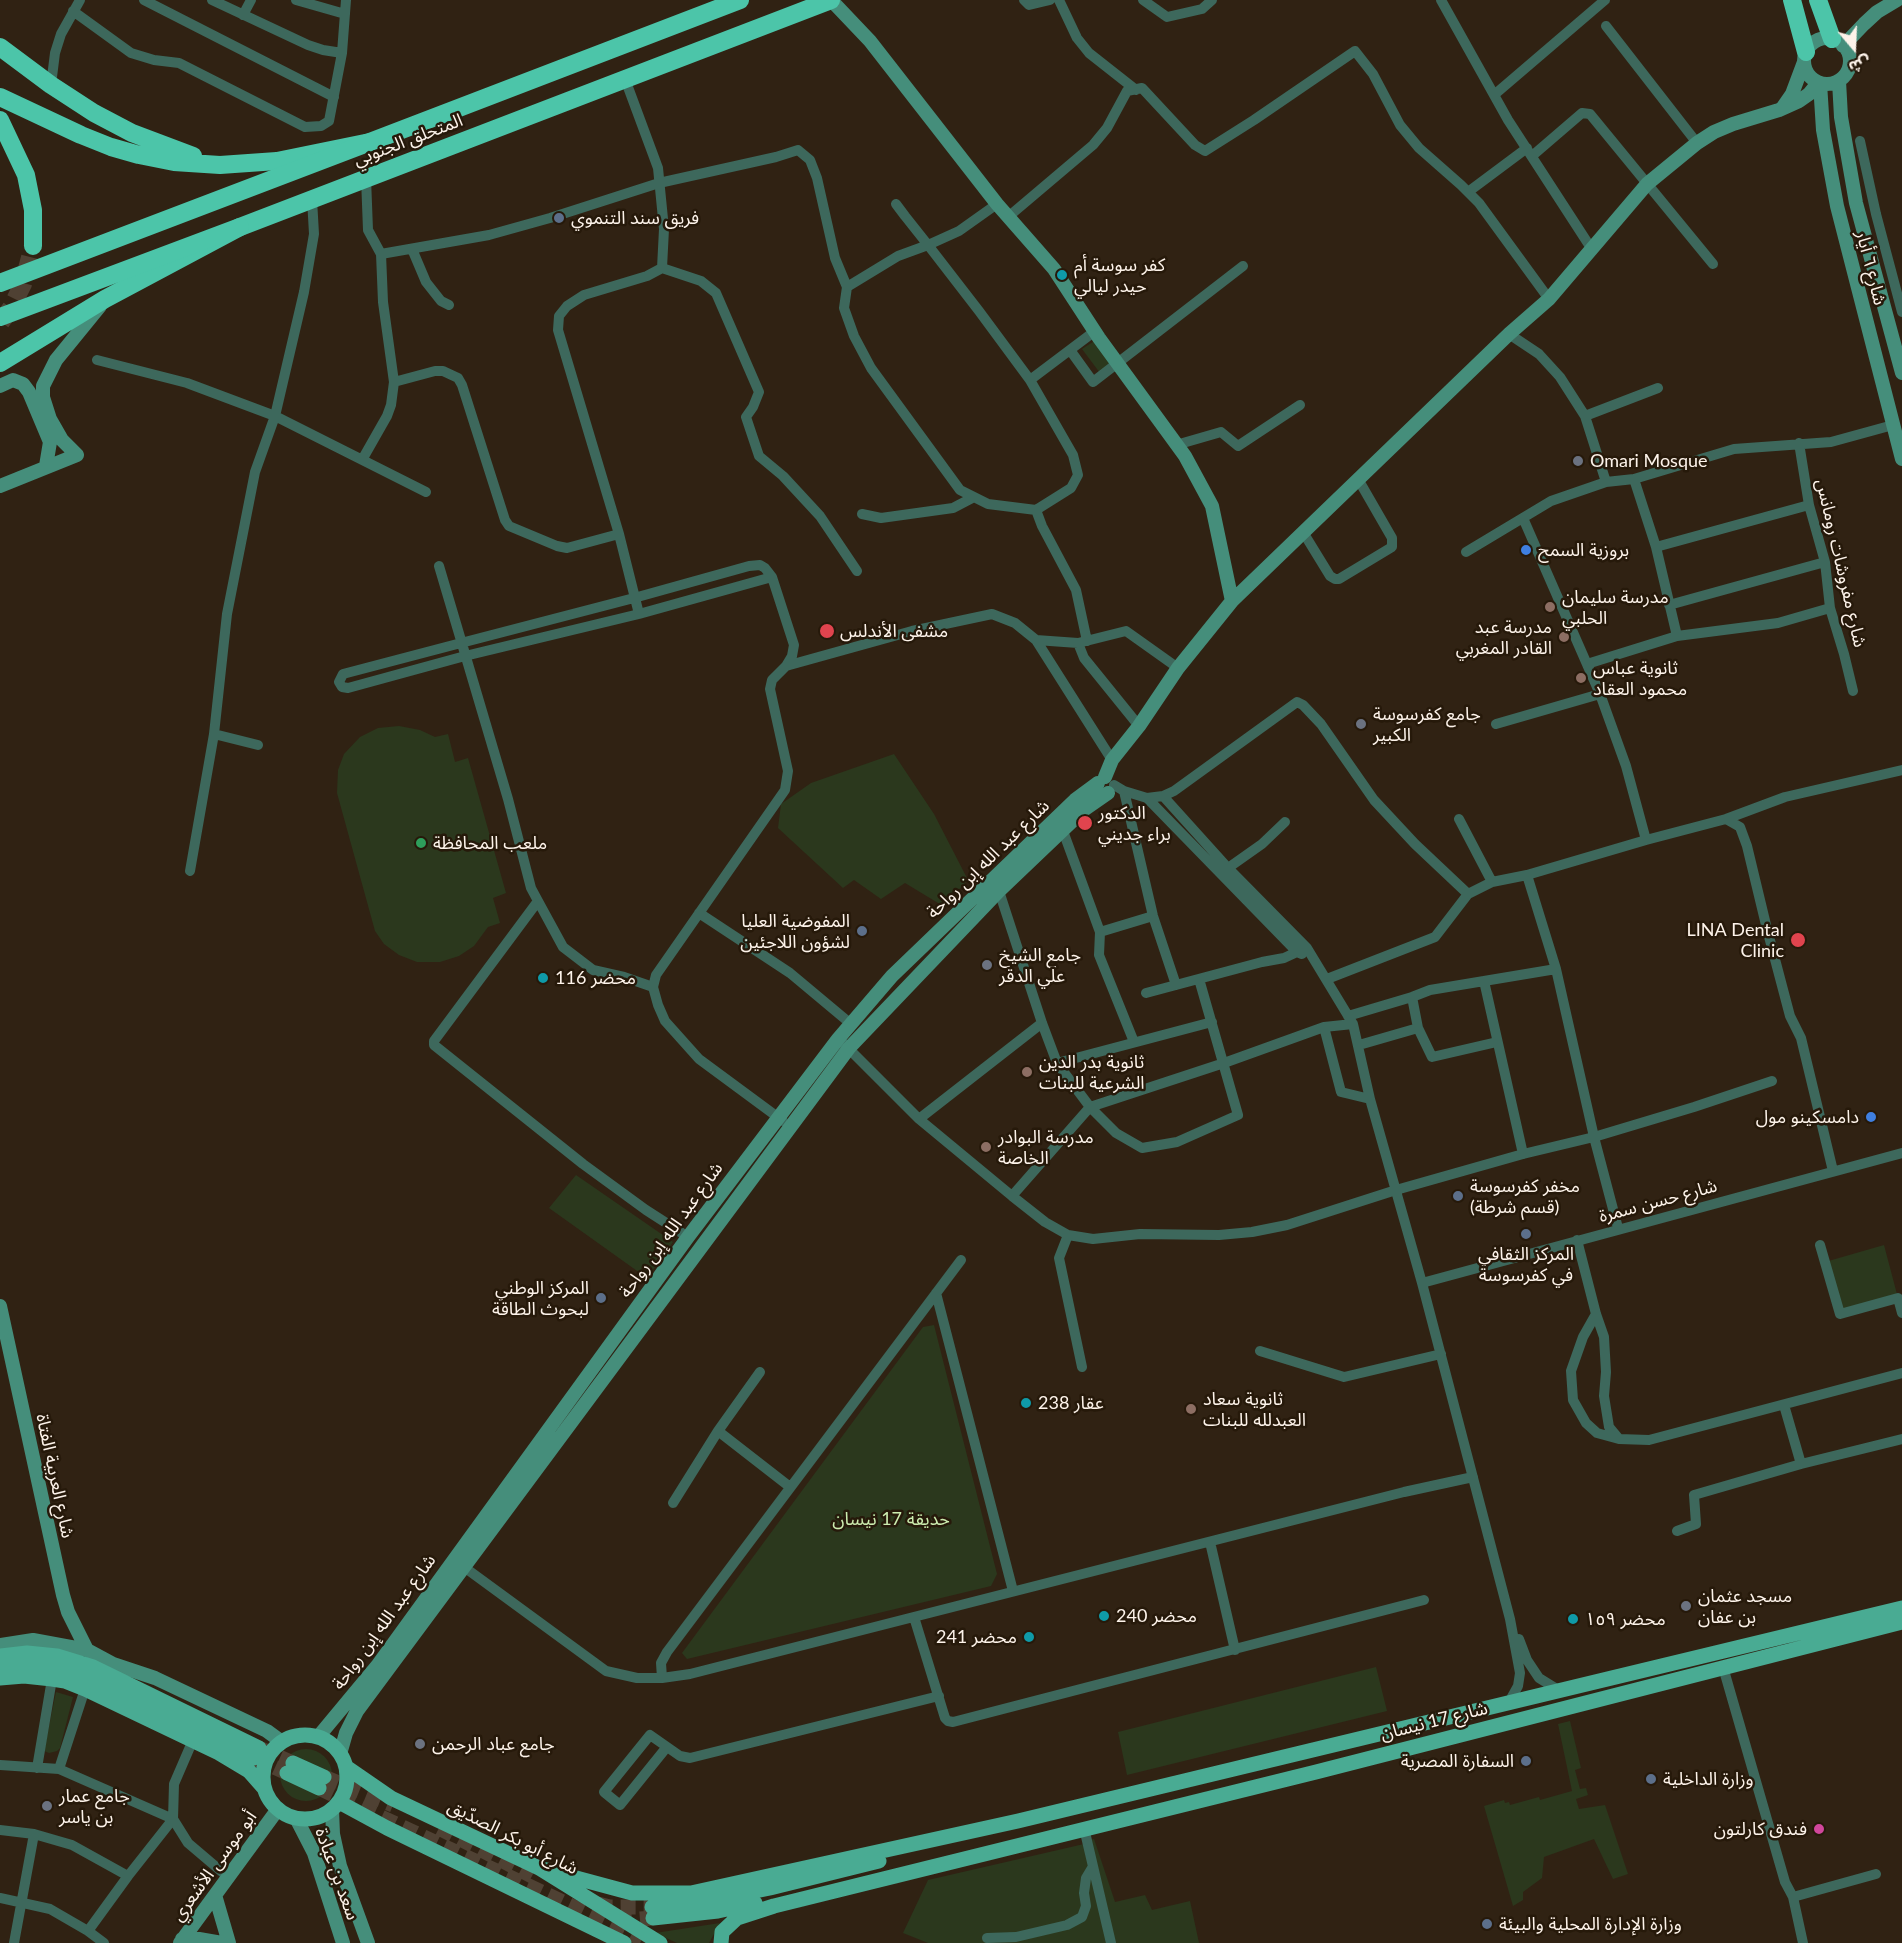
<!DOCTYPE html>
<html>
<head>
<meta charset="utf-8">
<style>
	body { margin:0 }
	#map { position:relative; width:1902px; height:1943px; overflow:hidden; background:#302213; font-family:Lato,"Noto Sans Arabic",sans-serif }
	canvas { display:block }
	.north { position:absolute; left:1824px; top:18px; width:60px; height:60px; -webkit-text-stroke:4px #26190a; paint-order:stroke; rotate:161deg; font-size:16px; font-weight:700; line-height:24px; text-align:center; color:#fdf3ea }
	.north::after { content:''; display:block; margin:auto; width:21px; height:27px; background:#fdf3ea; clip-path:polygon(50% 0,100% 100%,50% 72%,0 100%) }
</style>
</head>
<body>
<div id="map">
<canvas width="1902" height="1943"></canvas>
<div class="north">ش</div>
</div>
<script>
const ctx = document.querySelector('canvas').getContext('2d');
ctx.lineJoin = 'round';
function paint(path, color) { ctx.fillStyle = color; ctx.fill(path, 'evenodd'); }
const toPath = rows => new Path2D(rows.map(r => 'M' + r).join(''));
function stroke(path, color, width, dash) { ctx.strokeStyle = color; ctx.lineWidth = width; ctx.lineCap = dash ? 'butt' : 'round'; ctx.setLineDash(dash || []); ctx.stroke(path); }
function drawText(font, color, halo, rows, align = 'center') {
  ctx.font = font + ' Lato,"Noto Sans Arabic",sans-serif'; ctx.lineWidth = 5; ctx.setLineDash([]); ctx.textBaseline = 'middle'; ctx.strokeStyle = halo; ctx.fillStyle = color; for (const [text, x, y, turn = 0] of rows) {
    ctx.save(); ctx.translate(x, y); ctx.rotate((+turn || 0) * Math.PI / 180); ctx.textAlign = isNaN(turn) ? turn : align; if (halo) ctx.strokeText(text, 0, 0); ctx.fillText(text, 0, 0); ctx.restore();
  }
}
paint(toPath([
	[1099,338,1115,361,1100,373,1082,349],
	[399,726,420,730,435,737,448,734,455,762,468,758,506,893,493,898,500,923,488,927,474,946,459,956,440,962,417,962,399,955,384,944,375,931,337,793,338,770,344,754,360,737,378,728],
	[894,754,934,814,968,880,943,906,905,883,881,899,854,880,843,888,778,828,781,804,811,783],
	[576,1175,673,1242,647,1278,549,1208],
	[1884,1245,1898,1298,1840,1314,1825,1262],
	[934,1325,997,1574,991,1586,687,1659,682,1653,923,1327],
	[1376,1667,1387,1711,1127,1775,1118,1732],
	[56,1692,73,1697,60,1748,57,1751,49,1753,44,1751],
	[1570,1721,1581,1768,1575,1770,1580,1789,1586,1788,1588,1795,1576,1799,1579,1809,1605,1805,1628,1874,1613,1879,1594,1839,1544,1857,1542,1878,1523,1892,1523,1900,1513,1906,1484,1806,1504,1800,1505,1803,1509,1802,1510,1805,1539,1797,1540,1800,1572,1791,1558,1724],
	'280 1775a26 26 0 1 1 52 0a26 26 0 1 1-52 0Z',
	[1094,1839,1115,1902,1145,1895,1152,1910,1190,1901,1199,1943,1113,1943,1089,1840],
	[1084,1844,1108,1943,928,1943,903,1933,928,1880],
	[720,1923,709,1943,677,1943,655,1933]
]), '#2b381d');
stroke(toPath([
	[259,1748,293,1763],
	[254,1758,287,1773],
	[324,1777,393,1805],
	[319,1788,642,1939],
	[439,1828,532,1876],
	[598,1904,610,1907,652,1907],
	[617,1921,653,1918]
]), '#4f4133', 15, [15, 8]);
stroke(toPath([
	[1,322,11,308,23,284,33,246]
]), '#4f4133', 18, [18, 9]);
stroke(toPath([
	[144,0,334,97],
	[212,0,308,45,323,50,342,53],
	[296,0,345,14],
	[1024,0,1029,5,1050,0],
	[1059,0,1077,38,1089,53,1136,90],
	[1143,0,1167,17,1202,9,1212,0],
	[1441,0,1508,120,1591,248],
	[73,11,131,53,154,60,179,63,305,127,321,126,329,121,342,53,346,0],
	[243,15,251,0],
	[1606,26,1697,143],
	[625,79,658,168,664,229,662,268,647,276,584,295,567,306,559,316,558,330,619,534,639,614],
	[51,85,55,53,61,34,80,0],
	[1494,95,1605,0],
	[1860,141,1876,214,1902,312],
	[1532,156,1582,113,1590,114,1713,264],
	[1468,192,1527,148],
	[896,204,905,216,928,245,979,311,1030,380,1073,455,1078,475,1071,488,1036,510,988,504,960,490,871,368,854,336,844,308,847,287,898,256,928,245,959,231,997,204],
	[1008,217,1093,145,1107,128,1127,91,1142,88,1195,145,1205,151,1254,120,1355,51,1373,74,1400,125,1419,148,1461,185,1479,203,1549,299],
	[412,249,426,282,441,301,449,305],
	[381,254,489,235,550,218,659,183,776,157,798,150,810,160,817,178,835,258,847,287],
	[662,268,701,281,716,293,759,392,753,407,746,417,759,456,783,476,820,516,857,571],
	[1509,334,1539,354,1560,377,1585,416,1606,482],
	[1070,350,1093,382,1243,266],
	[97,360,187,383,275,416,426,492],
	[1030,380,1095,331],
	[394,382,435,371,443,371,458,378,462,385,505,520,509,526,557,546,567,548,619,534],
	[1585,416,1658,388],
	[1799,443,1809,505,1825,562,1830,608,1844,654,1853,691],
	[1176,445,1221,432,1238,446,1300,405],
	[362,460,387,416,391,405,394,382,383,302,381,254,368,230,366,178],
	[1634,479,1656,547,1677,636],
	[1036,510,1042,526,1076,590,1087,641],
	[862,514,881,518,953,508,974,497],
	[1523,518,1600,694,1626,766,1646,840],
	[1303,532,1330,576,1335,579,1339,579,1392,547,1392,538,1358,479],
	[1656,547,1809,505],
	[1466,552,1551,501,1606,482,1634,479,1734,449,1831,442,1893,425],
	[439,566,508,799,531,888,538,901,563,947,593,970,624,977,653,987],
	[772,577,639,614,465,656,348,688,342,687,339,682,343,674,461,643,634,598,749,566,760,565,765,568,772,577,794,645,792,656,786,666,772,680,770,689,788,771,785,790,656,975,653,987,658,1005,665,1021,699,1059,783,1121],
	[1669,605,1825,562],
	[1036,640,1078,643,1126,631,1178,668],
	[1078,643,1084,658,1139,726],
	[1587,664,1677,636,1778,623,1830,608],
	[786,666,912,631,992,614,1015,623,1036,640,1112,760],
	[1496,724,1600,694],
	[214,734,258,745],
	[1114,785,1124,791,1147,798,1163,796,1174,791,1297,702,1303,705,1321,724,1374,800,1415,844,1468,894],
	[1124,791,1153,916,1176,985],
	[1163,796,1228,868,1307,948,1353,1024,1370,1099,1422,1283,1510,1619,1520,1673,1518,1686,1508,1704],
	[1147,798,1297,952],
	[1459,819,1492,882],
	[1726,819,1740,827,1747,846,1767,929,1790,1016,1801,1038,1833,1171],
	[1063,831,1100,932,1099,955,1134,1042],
	[1228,868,1262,844,1285,822],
	[190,871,214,734,227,614,255,472,275,416,304,292,314,234,312,199],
	[1527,875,1556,969,1594,1137,1618,1228],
	[999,891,1042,1023,1057,1063,1090,1107,1116,1133,1142,1148,1177,1142,1238,1115,1199,979],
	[538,901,434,1041,434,1045,583,1164,646,1210,688,1237],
	[699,913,790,973,851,1024],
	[1100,932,1153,916],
	[1327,979,1435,937,1468,894,1492,882,1527,875,1646,840,1726,819,1785,797,1902,770],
	[1484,981,1523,1154],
	[1146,993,1262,962,1284,958,1297,952,1302,954],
	[1412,997,1418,1028,1432,1057,1497,1042],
	[1348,1016,1412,997,1430,990,1556,969],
	[1324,1027,1341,1092,1370,1099],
	[843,1043,919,1119,1012,1196,1045,1222,1068,1235,1093,1239,1140,1234,1219,1235,1252,1232,1287,1225,1396,1190,1523,1154,1594,1137,1694,1107,1772,1081],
	[1359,1045,1418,1028],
	[1057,1063,1212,1022],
	[919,1119,1042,1023],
	[1012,1196,1090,1107,1224,1063,1324,1027,1353,1024],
	[1068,1235,1059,1258,1082,1367],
	[1577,1240,1596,1314,1604,1337,1606,1372,1604,1396,1609,1427,1619,1439],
	[1820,1245,1840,1314,1898,1298,1902,1313],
	[1422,1283,1902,1153],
	[936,1293,1013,1591],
	[1596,1314,1583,1337,1571,1371,1573,1400,1586,1423,1597,1433,1619,1439,1649,1440,1902,1373],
	[1260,1351,1344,1377,1441,1354],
	[1784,1405,1801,1464],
	[718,1431,790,1487],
	[673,1503,718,1431,760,1372],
	[1677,1531,1696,1524,1694,1495,1801,1464,1902,1439],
	[1210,1542,1235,1650],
	[464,1567,606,1671,637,1678,662,1678,690,1674,1404,1492,1473,1477],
	[914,1617,945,1718,948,1721,953,1722,1424,1600],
	[1519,1639,1527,1660,1539,1678,1560,1691],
	[1723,1667,1785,1882,1793,1897,1876,1874],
	[662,1678,661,1663,667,1652,961,1260],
	[193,1740,174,1784,173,1819,188,1843,228,1877],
	[666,1748,620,1805,604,1792,650,1735,680,1756,690,1758,939,1696],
	[0,1765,59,1769,173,1819,128,1876,88,1931],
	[37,1768,52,1679],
	[59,1769,85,1689],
	[1084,1828,1111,1943],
	[0,1830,34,1834,72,1845,128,1876],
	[1793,1897,1803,1943],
	[0,1898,50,1909,88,1931,104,1943],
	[987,1938,1016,1937,1067,1925,1082,1917,1086,1906,1084,1893,1086,1878,1092,1868],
	[14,1943,34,1834]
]), '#3d685c', 10);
stroke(toPath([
	[831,0,870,41,997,204,1054,269,1099,338,1185,456,1212,506,1232,601],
	'1804 61a23 23 0 1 1 46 0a23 23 0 1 1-46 0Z',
	[1843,46,1864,24,1877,12,1897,0],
	[1839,81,1841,117,1856,203,1902,373],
	[1820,83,1823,130,1837,206,1902,459],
	[1783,107,1792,94,1804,62],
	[0,386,13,380,23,384,29,392,50,442,46,466],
	[0,486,77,455,62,440,50,419,43,397,43,386,56,360,100,306],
	[1105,777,1112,760,1139,726,1178,668,1232,601,1509,334,1549,299,1647,184,1697,143,1714,132,1733,124,1779,110,1799,101,1809,94,1818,83],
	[0,1306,63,1595,68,1612,87,1650],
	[0,1645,33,1640,87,1650,113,1664,155,1678,267,1731,282,1742],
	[318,1737,377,1666,688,1237,838,1039,892,976,1075,800,1098,783],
	[340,1754,346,1733,357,1711,849,1048,999,891,1085,809,1108,793],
	[332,1809,333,1834,340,1866,368,1943],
	[296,1818,314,1853,343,1943],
	[215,1895,229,1943],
	[182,1939,199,1939,222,1943],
	[180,1943,278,1809]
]), '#458e7b', 14);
stroke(toPath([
	[0,1656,27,1653,57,1656,93,1667,259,1748],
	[0,1667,26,1665,56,1666,88,1677,254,1758],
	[0,1678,24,1676,52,1679,65,1681,85,1689,219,1753,249,1771,264,1788],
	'263 1777a42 42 0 1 1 84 0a42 42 0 1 1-84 0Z',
	[293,1763,324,1777],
	[346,1767,391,1798,539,1868,660,1943],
	[287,1773,319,1788],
	[339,1802,387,1828,624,1943],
	[539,1868,632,1893,691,1893,1018,1821,1902,1608],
	[652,1907,687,1905,770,1888,879,1861],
	[653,1918,718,1911,755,1903],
	[721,1943,722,1932,737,1918,774,1906,1316,1772,1902,1622]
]), '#49ab93', 15);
stroke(toPath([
	[1792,0,1806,52],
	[1818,0,1832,39],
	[0,47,51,85,94,113,132,133,193,156],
	[0,97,81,135,111,147,139,155,174,162,220,165,277,161,370,142,740,0],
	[0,120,26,175,33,210,33,246],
	[0,363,105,299,240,227,831,0]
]), '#4cc5a9', 18);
stroke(toPath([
	[0,283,370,142],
	[0,317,240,227]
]), '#4cc5a9', 18);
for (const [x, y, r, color] of [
	[559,218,6,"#5c6f8a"],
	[1062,275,6,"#0f9aa8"],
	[1578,461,6,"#6b7280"],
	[1526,550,6,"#3f7fe0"],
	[1550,607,6,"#8d6e63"],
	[827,631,8,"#e0444e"],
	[1564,637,6,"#8d6e63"],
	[1581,678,6,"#8d6e63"],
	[1361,724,6,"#6b7280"],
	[1085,823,8,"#e0444e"],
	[421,843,6,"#2e9e5b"],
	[862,931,6,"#5c6f8a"],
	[1798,940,8,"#e0444e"],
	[987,965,6,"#6b7280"],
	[543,978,6,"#0f9aa8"],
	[1027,1072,6,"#8d6e63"],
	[1871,1117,6,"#3f7fe0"],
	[986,1147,6,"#8d6e63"],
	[1458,1196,6,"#5c6f8a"],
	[1526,1234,6,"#5c6f8a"],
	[601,1298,6,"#5c6f8a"],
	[1026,1403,6,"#0f9aa8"],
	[1191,1409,6,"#8d6e63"],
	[1686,1606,6,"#6b7280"],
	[1104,1616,6,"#0f9aa8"],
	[1573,1619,6,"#0f9aa8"],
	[1029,1637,6,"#0f9aa8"],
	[420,1744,6,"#6b7280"],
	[1526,1761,6,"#5c6f8a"],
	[1651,1779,6,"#5c6f8a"],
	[47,1806,6,"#6b7280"],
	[1819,1829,6,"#d1479c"],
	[1487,1924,6,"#5c6f8a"]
]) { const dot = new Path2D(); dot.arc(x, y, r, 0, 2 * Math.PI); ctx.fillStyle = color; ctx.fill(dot); stroke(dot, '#26190a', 2); }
drawText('18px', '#fdf3ea', '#26190a', [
	["المتحلق الجنوبي",408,140,-21],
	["شارع ٦ أيار",1871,268,76],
	["شارع مفروشات رومانس",1841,563,77],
	["شارع عبد الله إبن رواحة",988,859,-44],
	["شارع حسن سمرة",1658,1201,-15],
	["شارع عبد الله إبن رواحة",671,1230,-54],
	["شارع العربية الفتاة",55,1476,78],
	["شارع عبد الله إبن رواحة",384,1622,-54],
	["شارع 17 نيسان",1434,1721,-14],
	["شارع أبو بكر الصدّيق",513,1837,27],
	["أبو موسى الأشعري",214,1866,-54],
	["سعد بن عبادة",337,1874,70]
]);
drawText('18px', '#fdf3ea', '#26190a', [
	["فريق سند التنموي",571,218],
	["كفر سوسة أم",1074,265],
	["حيدر ليالي",1074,286],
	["Omari Mosque",1590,461],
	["بروزية السمح",1538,550],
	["مدرسة سليمان",1562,597],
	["الحلبي",1562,618],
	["مدرسة عبد",1552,627,"right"],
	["القادر المغربي",1552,648,"right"],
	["مشفى الأندلس",840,631],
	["ثانوية عباس",1593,668],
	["محمود العقاد",1593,689],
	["جامع كفرسوسة",1373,714],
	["الكبير",1373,735],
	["الدكتور",1098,813],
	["براء جديني",1098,834],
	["ملعب المحافظة",433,843],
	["المفوضية العليا",850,921,"right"],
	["لشؤون اللاجئين",850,942,"right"],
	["LINA Dental",1784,930,"right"],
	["Clinic",1784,951,"right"],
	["جامع الشيخ",999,955],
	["علي الدقر",999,976],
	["محضر 116",555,978],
	["ثانوية بدر الدين",1039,1062],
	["الشرعية للبنات",1039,1083],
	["دامسكينو مول",1859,1117,"right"],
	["مدرسة البوادر",998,1137],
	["الخاصة",998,1158],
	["مخفر كفرسوسة",1470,1186],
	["(قسم شرطة)",1470,1207],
	["المركز الثقافي",1526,1254,"center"],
	["في كفرسوسة",1526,1275,"center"],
	["المركز الوطني",589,1288,"right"],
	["لبحوث الطاقة",589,1309,"right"],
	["ثانوية سعاد",1203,1399],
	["العبدلله للبنات",1203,1420],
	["عقار 238",1038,1403],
	["مسجد عثمان",1698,1596],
	["بن عفان",1698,1617],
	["محضر 240",1116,1616],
	["محضر ١٥٩",1585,1619],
	["محضر 241",1017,1637,"right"],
	["جامع عباد الرحمن",432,1744],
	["السفارة المصرية",1514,1761,"right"],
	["وزارة الداخلية",1663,1779],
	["جامع عمار",59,1796],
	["بن ياسر",59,1817],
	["فندق كارلتون",1807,1829,"right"],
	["وزارة الإدارة المحلية والبيئة",1499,1924]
], 'left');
drawText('18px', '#ccecaf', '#26190a', [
	["حديقة 17 نيسان",891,1519]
]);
</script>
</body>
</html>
